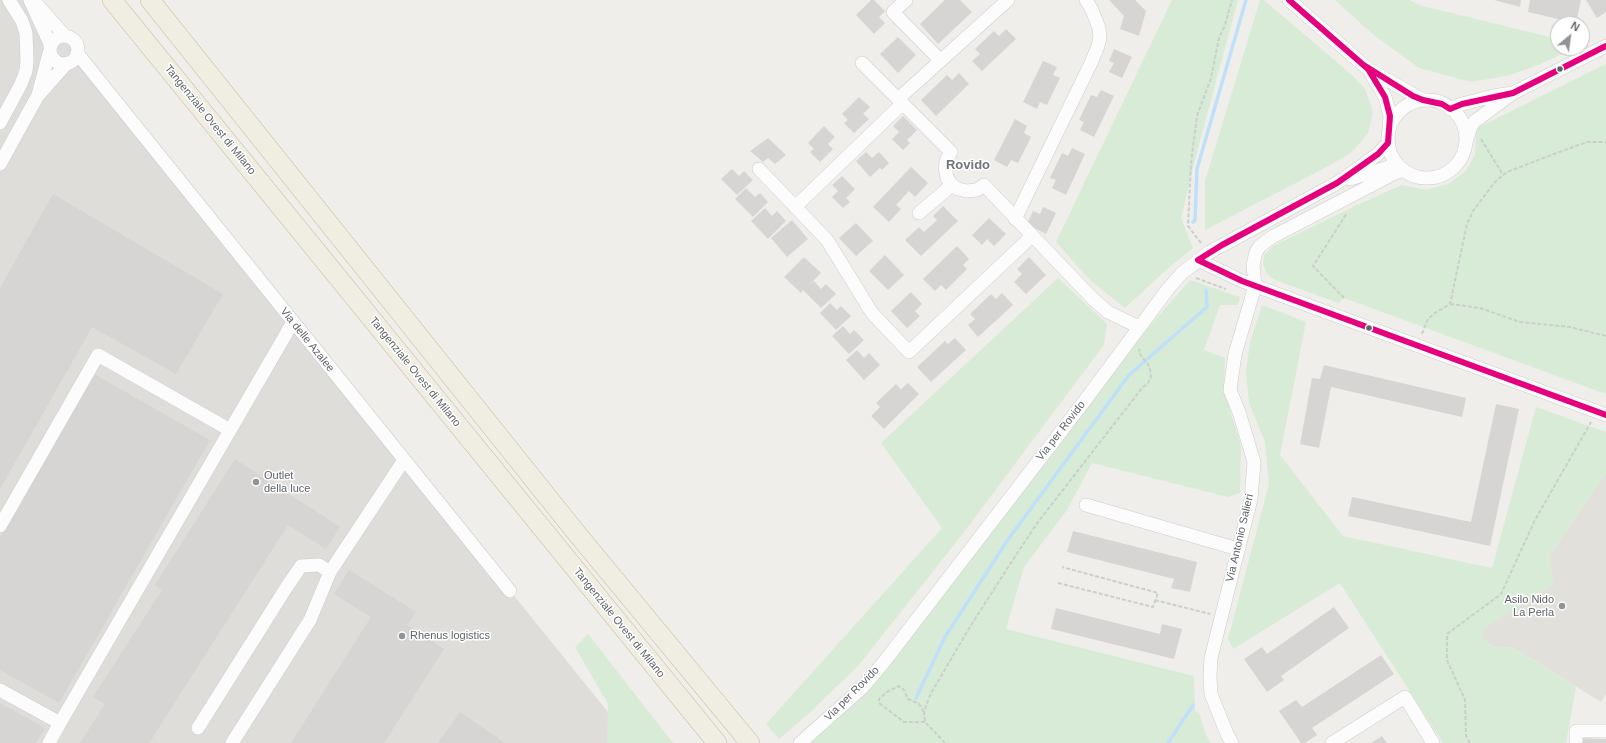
<!DOCTYPE html>
<html>
<head>
<meta charset="utf-8">
<style>
	body { margin:0 }
	#map { position:relative; width:1606px; height:743px; overflow:hidden; background:#efeeea; font-family:Arial,sans-serif }
	canvas { display:block }
	.north { position:absolute; left:1550px; top:16px; width:40px; height:40px; box-sizing:border-box; background:#fff; border:1px solid #bfc1c3; border-radius:50%; rotate:29deg; font-size:11px; font-weight:700; line-height:16px; text-align:center; color:#5f6368 }
	.north::after { content:''; display:block; margin:auto; width:14px; height:18px; background:#919496; clip-path:polygon(50% 0,100% 100%,50% 72%,0 100%) }
</style>
</head>
<body>
<div id="map">
<canvas width="1606" height="743"></canvas>
<div class="north">N</div>
</div>
<script>
const ctx = document.querySelector('canvas').getContext('2d');
ctx.lineJoin = 'round';
function paint(path, color) { ctx.fillStyle = color; ctx.fill(path, 'evenodd'); }
const toPath = rows => new Path2D(rows.map(r => 'M' + r).join(''));
function stroke(path, color, width, dash) { ctx.strokeStyle = color; ctx.lineWidth = width; ctx.lineCap = dash ? 'butt' : 'round'; ctx.setLineDash(dash || []); ctx.stroke(path); }
function drawText(font, color, halo, rows, align = 'center') {
  ctx.font = font + ' Arial,sans-serif'; ctx.lineWidth = 3; ctx.setLineDash([]); ctx.textBaseline = 'middle'; ctx.strokeStyle = halo; ctx.fillStyle = color; for (const [text, x, y, turn = 0] of rows) {
    ctx.save(); ctx.translate(x, y); ctx.rotate((+turn || 0) * Math.PI / 180); ctx.textAlign = isNaN(turn) ? turn : align; if (halo) ctx.strokeText(text, 0, 0); ctx.fillText(text, 0, 0); ctx.restore();
  }
}
paint(toPath([
	[0,0,33,0,633,743,0,743]
]), '#dfddda');
paint(toPath([
	[1606,473,1606,694,1601,702,1512,647,1496,648,1483,640,1483,628,1553,584,1549,556]
]), '#e2e0da');
paint(toPath([
	[1172,0,1238,0,1198,148,1181,218,1193,248,1166,270,1125,308,1091,281,1056,242],
	[1260,0,1264,0,1352,75,1365,89,1373,112,1368,133,1351,153,1317,172,1205,230,1205,181],
	[1335,0,1409,0,1419,5,1558,39,1558,48,1575,48,1538,65,1507,76,1471,82,1419,68,1375,36],
	[1606,64,1606,394,1344,298,1338,303,1273,279,1266,272,1263,264,1264,255,1273,246,1357,205,1402,185,1426,190,1448,184,1466,171,1475,155,1476,132,1479,127],
	[1058,278,1107,324,1104,345,961,536,858,666,806,716,779,739,766,724,942,528,881,443],
	[1190,280,1240,297,1238,305,1220,305,1204,350,1225,358,1224,391,1241,446,1240,493,1228,497,1092,463,1067,510,1024,567,1006,629,1194,676,1195,711,1199,713,1206,735,1211,743,810,743,865,694,1147,329],
	[1262,305,1306,322,1280,455,1343,536,1492,568,1536,407,1606,432,1606,473,1549,556,1554,584,1483,629,1483,640,1495,648,1512,647,1576,687,1566,743,1443,743,1340,583,1233,649,1228,639,1269,484,1265,442,1249,403,1246,372,1250,342],
	[588,634,673,743,607,743,608,704,575,647]
]), '#d8ebd6');
stroke(toPath([
	[1193,222,1195,220,1197,169,1246,0],
	[916,698,945,637,1007,541,1129,375,1207,307,1206,290],
	[1168,743,1193,705]
]), '#bfe0f9', 3.5);
paint(toPath([
	[871,0,874,0,885,11,879,17,885,23,874,34,856,15],
	[945,0,960,0,972,12,938,44,920,24],
	[1109,0,1135,0,1146,11,1139,36,1120,29,1124,16],
	[1494,0,1521,0,1520,7],
	[1530,0,1581,0,1576,23,1528,12],
	[1586,0,1606,0,1606,12,1597,18],
	[1006,29,1016,39,982,71,972,61,980,54,975,49,994,31,999,36],
	[898,37,916,55,898,73,880,54],
	[1114,49,1132,57,1122,78,1109,72,1114,63,1109,61],
	[1043,61,1057,67,1053,75,1060,78,1047,105,1040,102,1037,109,1023,102],
	[959,73,969,84,936,116,921,100,947,75,952,80],
	[1101,90,1114,96,1094,137,1080,130,1084,122,1079,120,1091,95,1097,97],
	[859,97,870,107,863,114,869,119,854,133,844,123,848,120,842,114],
	[903,116,917,130,907,140,910,143,903,150,892,139,899,132,893,126],
	[1015,119,1027,126,1024,133,1031,137,1018,163,1011,160,1007,167,994,160],
	[824,126,835,137,828,144,833,149,820,162,810,152,814,149,808,143],
	[768,138,786,155,775,164,768,158,763,162,750,151],
	[1072,148,1085,154,1066,195,1052,188,1056,180,1050,178,1062,153,1068,156],
	[866,152,872,158,879,152,889,163,882,170,880,168,870,177,856,161],
	[911,167,928,183,915,197,909,191,896,205,901,209,889,222,873,207],
	[732,169,739,176,744,171,753,180,737,195,721,179],
	[842,176,855,189,846,198,850,202,843,208,832,197,838,191,832,185],
	[746,188,755,197,760,193,768,202,753,217,735,199],
	[53,194,223,294,176,374,92,327,0,489,0,288],
	[943,206,958,221,921,256,905,240,919,227,924,232,937,220,933,216],
	[1043,207,1056,213,1046,234,1027,224,1033,211,1040,214],
	[765,208,772,216,777,211,786,221,768,239,751,221],
	[989,218,1006,234,994,246,987,239,982,245,972,235],
	[792,220,808,239,787,257,771,238],
	[856,223,873,241,856,256,839,238],
	[957,246,969,259,963,265,967,269,946,290,941,285,935,291,923,279],
	[885,255,904,275,888,290,869,271],
	[804,257,821,273,809,285,814,281,821,289,826,284,836,294,821,308,803,290,801,293,784,277],
	[1029,257,1046,275,1026,294,1014,282,1022,274,1017,269],
	[911,292,922,304,915,311,920,316,907,328,891,311],
	[1002,293,1013,305,978,337,968,325,975,319,970,314,991,294,996,299],
	[830,303,837,310,841,306,851,316,836,330,820,313],
	[843,326,850,334,854,330,864,340,849,354,832,336],
	[955,338,966,350,931,382,917,367,945,341,948,344],
	[857,350,864,358,869,353,880,365,864,380,846,360],
	[1324,365,1466,398,1462,417,1331,387,1319,448,1300,444,1312,378,1320,379],
	[94,374,210,440,59,703,0,670,0,538],
	[908,383,919,394,884,429,871,416,880,407,876,403,896,384,901,389],
	[1496,404,1519,409,1490,546,1348,516,1352,497,1471,522],
	[235,459,340,527,326,549,288,525,149,743,80,743,105,704,93,697,162,590,155,585],
	[1073,531,1197,562,1190,592,1171,588,1174,579,1067,552],
	[349,570,416,612,407,625,444,649,384,743,291,743,371,617,334,594],
	[1334,607,1349,628,1281,676,1284,680,1267,692,1244,659,1262,647,1267,654],
	[1056,608,1160,634,1162,624,1182,629,1174,659,1051,629],
	[1381,655,1394,674,1312,728,1317,735,1305,743,1301,743,1279,711,1296,700,1302,707],
	[0,703,45,728,36,743,0,743],
	[460,712,505,743,438,743],
	[1382,736,1387,743,1371,743],
	[1579,738,1606,739,1606,743,1578,743]
]), '#d6d5d3');
const minor = toPath([
	[30,0,51,46],
	[906,0,893,12,940,60],
	[1289,0,1368,69,1423,100],
	[36,3,65,36],
	'50 50a14 14 0 1 1 28 0a14 14 0 1 1-28 0Z',
	[77,53,510,591],
	[862,63,951,152,947,159,945,167,947,178,952,185,958,189,966,191,977,190,984,185,1093,299,1108,312,1139,327],
	[1370,72,1385,97,1390,116,1389,128],
	[38,95,50,50],
	[898,99,1008,0],
	'1388 139a39 39 0 1 1 78 0a39 39 0 1 1-78 0Z',
	[1450,109,1462,104,1494,96,1512,93],
	[0,123,21,84,26,71,27,61,26,33,22,21,9,0],
	[1466,142,1471,126,1475,121,1513,93,1606,46],
	[0,164,37,97,67,63],
	[759,169,827,240,872,313,909,352,1032,236],
	[1350,179,1389,167,1398,166],
	[795,207,902,104],
	[919,213,952,185],
	[1015,219,1091,63,1098,46,1100,38,1099,28,1092,10,1086,0],
	[1198,260,1242,281,1606,415],
	[1086,505,1238,549],
	[0,526,98,355,230,430],
	[0,690,60,723,293,322],
	[198,728,286,588,301,566,319,565,330,572],
	[49,743,60,723],
	[232,743,310,620,330,572,404,460],
	[800,743,862,688,884,662,1083,403,1168,289,1182,273,1208,253,1337,183,1363,165,1378,154,1388,143],
	[1232,743,1227,734,1211,694,1210,677,1211,658,1251,499,1254,462,1239,412,1230,390,1235,354,1255,286,1253,265,1256,252,1260,246,1272,237,1393,174,1403,170],
	[1332,743,1405,697,1433,743],
	[1576,743,1576,731,1606,731]
]);
const highway = toPath([
	[112,0,717,743],
	[150,0,574,530,750,743]
]);
stroke(minor, '#cbcccc', 14);
stroke(highway, '#c8b996', 20);
stroke(toPath([
	[1481,139,1503,175],
	[1201,243,1188,226,1191,163,1197,116,1211,78,1219,38,1225,25,1232,0],
	[1196,278,1226,289],
	[1344,298,1313,266,1347,213],
	[1450,304,1480,308,1520,322,1570,327,1606,336],
	[1422,334,1428,319,1435,313,1450,304,1467,224,1473,211,1495,182,1507,172,1562,151,1587,142,1606,142],
	[1058,583,1153,607,1158,593,1062,567],
	[1155,600,1210,614],
	[924,712,919,704,908,699,904,690,899,686,887,692,879,699,879,703,904,722,925,722],
	[945,743,925,722,924,712,930,695,968,630,1014,558,1038,522,1142,388,1148,383,1151,377,1150,370,1149,366,1140,354,1139,349],
	[1470,743,1466,736,1465,700,1447,660,1447,634,1501,594,1535,520,1591,422]
]), '#cacfcc', 2, [4, 2]);
stroke(minor, '#fdfcfc', 13);
stroke(highway, '#f0ede3', 19);
stroke(toPath([
	[1289,0,1368,69,1385,97,1390,116,1388,143,1378,154,1337,183,1222,245,1198,260,1242,281,1606,415],
	[1362,64,1413,96,1423,100,1442,104,1450,109,1462,104,1513,93,1606,46]
]), '#e5007d', 6);
for (const [x, y, r, color] of [
	[1560,69,3.5,"#5f6368"],
	[1369,328,3.5,"#5f6368"],
	[256,482,4,"#919496"],
	[1562,606,4,"#919496"],
	[402,636,4,"#919496"]
]) { const dot = new Path2D(); dot.arc(x, y, r, 0, 2 * Math.PI); ctx.fillStyle = color; ctx.fill(dot); stroke(dot, '#fff', 1.5); }
drawText('11px', '#5f6368', '#fff', [
	["Tangenziale Ovest di Milano",210,120,51],
	["Via delle Azalee",307,340,51],
	["Tangenziale Ovest di Milano",415,372,51],
	["Via per Rovido",1061,431,-52],
	["Via Antonio Salieri",1240,538,-77],
	["Tangenziale Ovest di Milano",619,623,51],
	["Via per Rovido",852,694,-45]
]);
drawText('11px', '#5f6368', '#fff', [
	["Outlet",264,476],
	["della luce",264,489],
	["Asilo Nido",1554,600,"right"],
	["La Perla",1554,613,"right"],
	["Rhenus logistics",410,636]
], 'left');
drawText('bold 13px', '#70757a', '#fff', [
	["Rovido",968,165]
]);
</script>
</body>
</html>
